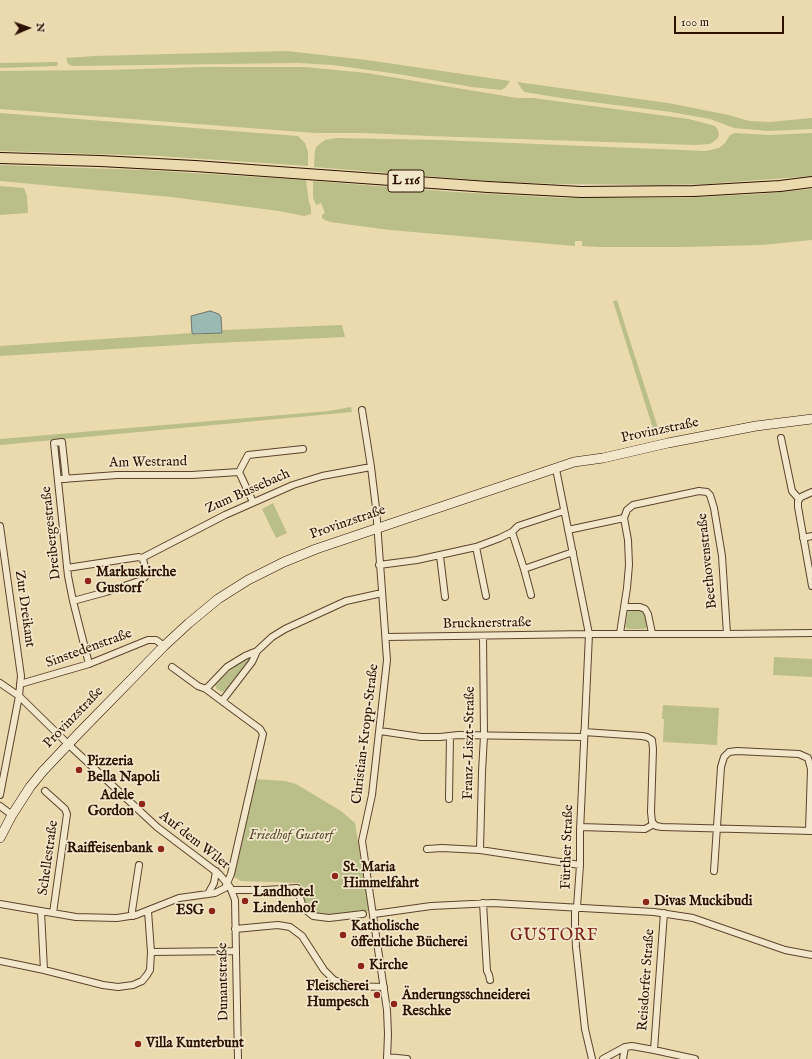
<!DOCTYPE html>
<html>
<head>
<meta charset="utf-8">
<style>
	body { margin:0 }
	#map { position:relative; width:812px; height:1059px; overflow:hidden; background:#ebdaae; font-family:"IM FELL English",serif }
	canvas { display:block }
	.north { position:absolute; left:8px; top:8px; width:40px; height:40px; -webkit-text-stroke:3px #f2e7ca; paint-order:stroke; rotate:88deg; font-size:11px; font-weight:700; line-height:16px; text-align:center; color:#2d1102 }
	.north::after { content:''; display:block; margin:auto; width:14px; height:18px; background:#2d1102; clip-path:polygon(50% 0,100% 100%,50% 72%,0 100%) }
	.scale { position:absolute; left:674px; top:16px; width:110px; height:18px; box-sizing:border-box; border:2px solid #2d1102; border-top:0; padding-left:5px; font-size:12px; line-height:14px; white-space:nowrap; color:#2d1102; -webkit-text-stroke:3px #f2e7ca; paint-order:stroke }
</style>
</head>
<body>
<div id="map">
<canvas width="812" height="1059"></canvas>
<div class="north">N</div>
<div class="scale">100 m</div>
</div>
<script>
const ctx = document.querySelector('canvas').getContext('2d');
ctx.lineJoin = 'round';
function paint(path, color) { ctx.fillStyle = color; ctx.fill(path, 'evenodd'); }
const toPath = rows => new Path2D(rows.map(r => 'M' + r).join(''));
function stroke(path, color, width, dash) { ctx.strokeStyle = color; ctx.lineWidth = width; ctx.lineCap = dash ? 'butt' : 'round'; ctx.setLineDash(dash || []); ctx.stroke(path); }
function drawText(font, color, halo, rows, align = 'center') {
  ctx.font = font + ' "IM FELL English",serif'; ctx.lineWidth = 3.5; ctx.setLineDash([]); ctx.textBaseline = 'middle'; ctx.strokeStyle = halo; ctx.fillStyle = color; for (const [text, x, y, turn = 0] of rows) {
    ctx.save(); ctx.translate(x, y); ctx.rotate((+turn || 0) * Math.PI / 180); ctx.textAlign = isNaN(turn) ? turn : align; if (halo) ctx.strokeText(text, 0, 0); ctx.fillText(text, 0, 0); ctx.restore();
  }
}
paint(toPath([
	[287,51,367,60,510,81,506,87,501,90,472,87,398,74,333,65,298,63,72,66,68,64,66,58,94,56],
	[58,62,57,66,0,68,0,63],
	[203,67,304,67,367,73,517,98,533,98,689,119,715,126,718,130,719,135,717,139,710,144,695,145,430,136,364,133,315,133,0,109,0,71,108,70],
	[517,82,668,103,729,115,749,121,770,122,812,118,812,129,768,131,734,128,710,119,671,112,568,99,524,92],
	[0,113,298,136,305,143,308,152,308,166,159,156,0,151],
	[735,133,769,135,812,133,812,176,707,184,656,185,559,184,502,182,314,167,315,150,317,146,325,140,336,138,440,140,706,151,719,148,725,143,730,135],
	[0,165,143,170,306,180,309,202,311,208,311,214,304,216,279,211,171,197,0,181],
	[313,181,455,192,565,198,681,198,759,194,812,189,812,240,761,245,684,247,600,247,582,246,582,241,575,241,575,246,390,230,330,222,325,220,322,218,322,215,325,213,321,203,316,205,313,198],
	[0,186,24,188,27,196,28,213,0,215],
	[617,300,629,338,660,434,655,435,613,301],
	[342,325,345,337,195,344,0,356,0,346,192,333,195,335,222,333,223,330],
	[351,407,352,412,0,445,0,439,329,411],
	[273,503,287,533,276,538,262,509],
	[628,610,643,611,646,615,648,627,644,629,628,629,625,627],
	[254,655,226,690,222,692,217,689,215,686,216,683,223,676,240,662],
	[774,657,812,659,812,677,773,675],
	[663,705,719,708,717,745,663,742,664,719,662,719],
	[256,779,285,781,296,784,341,811,355,823,369,911,341,915,319,915,311,912,306,905,301,890,300,883,241,881,234,877]
]), '#babe88');
const water = toPath([
	[210,311,219,314,221,317,222,333,193,334,192,333,191,316,210,311]
]);
paint(water, '#99b9b2');
stroke(water, '#6e766c', 1);
const street = toPath([
	[362,410,371,467,376,508,387,660,372,795,362,841,387,1010,388,1034,387,1059],
	[781,438,792,491,799,499],
	[556,469,589,634,580,831,580,865,577,907,575,912,575,926,576,947,585,1029,592,1059],
	[239,472,248,455,303,449],
	[239,472,253,502],
	[62,479,117,475,192,475,239,472],
	[66,479,62,442,54,443,68,576,73,601,89,664],
	[812,492,801,497,798,501,798,507,812,586],
	[624,518,627,510,633,505,699,491,707,492,710,495,714,508,722,556,727,634],
	[0,526,21,676,19,696,0,795],
	[568,530,624,518],
	[512,532,524,569,573,552],
	[803,538,812,536],
	[476,547,486,596],
	[440,556,445,597],
	[142,558,225,515,293,485,322,476,371,467],
	[379,565,417,560,476,547,500,538,512,532,518,526,564,511],
	[67,568,139,557,143,559,146,572,145,577,142,580,106,592,73,601],
	[524,569,531,595],
	[625,607,640,607,645,609,648,614,652,633],
	[620,633,627,588,629,565,628,540,624,518],
	[386,637,589,634,727,634,812,633],
	[257,651,252,662,222,701,206,689,227,667,245,656,257,651,272,637,285,629,346,601,382,593],
	[172,667,198,686,206,689],
	[0,683,19,696,68,744,157,827,219,874,230,887,235,900,238,1059],
	[20,684,89,664,148,640,156,640,164,646],
	[380,731,421,737,440,737,458,735,584,737],
	[584,732,642,736,647,737,652,740,653,749,651,812,652,822,656,826,662,827,812,831],
	[45,791,65,809,67,814,53,913],
	[449,799,450,736],
	[0,806,12,815],
	[580,827,645,829,654,824],
	[427,849,442,848,480,850,580,865],
	[480,850,482,772,484,736,483,636],
	[714,871,721,767,724,757,729,752,737,751,799,754,808,758,811,769,809,830],
	[232,890,265,890,297,888,302,904,307,911,313,916,329,918,363,914],
	[208,894,214,883,216,871],
	[483,903,487,971,489,975,490,980],
	[0,904,76,917,117,918,136,915,179,898,215,893,225,888,231,874,263,734,260,729,222,701],
	[41,911,44,970],
	[374,914,431,906,493,903,654,912,693,918,785,950,812,955],
	[133,916,132,911,139,865],
	[235,929,278,925,290,927,302,936,324,970,334,980,349,986,384,987],
	[151,952,236,951],
	[0,961,44,970,103,985,118,987,133,985,142,981,147,975,150,970,151,952,148,911],
	[654,1050,664,913],
	[387,1057,407,1059],
	[603,1059,625,1047,632,1046,654,1050,695,1059],
	[623,1059,625,1047]
]);
const secondary = toPath([
	[0,838,12,815,30,787,43,771,78,734,164,646,189,623,218,599,248,580,284,562,316,549,574,462,603,458,668,443,756,426,812,419]
]);
const primary = toPath([
	[0,158,100,161,195,166,488,187,581,192,694,191,780,186,812,182]
]);
stroke(street, '#5c432d', 8);
stroke(secondary, '#2d1102', 10);
stroke(primary, '#2d1102', 12);
stroke(street, '#f2e7ca', 6);
stroke(secondary, '#f2e7ca', 9);
stroke(primary, '#ebdaae', 10);
for (const [x, y, r, color] of [
	[88,581,4,"#8f2418"],
	[79,770,4,"#8f2418"],
	[142,804,4,"#8f2418"],
	[161,849,4,"#8f2418"],
	[335,876,4,"#8f2418"],
	[245,901,4,"#8f2418"],
	[646,902,4,"#8f2418"],
	[212,911,4,"#8f2418"],
	[343,935,4,"#8f2418"],
	[361,966,4,"#8f2418"],
	[377,995,4,"#8f2418"],
	[394,1004,4,"#8f2418"],
	[138,1044,4,"#8f2418"]
]) { const dot = new Path2D(); dot.arc(x, y, r, 0, 2 * Math.PI); ctx.fillStyle = color; ctx.fill(dot); stroke(dot, '#f2e7ca', 1.5); }
for (const [x, y, w] of [
	[406,181,36]
]) { const box = new Path2D(); box.roundRect(x - w / 2, y - 11, w, 22, 3); ctx.fillStyle = '#f2e7ca'; ctx.fill(box); stroke(box, '#2d1102', 1); }
drawText('bold 13px', '#2d1102', null, [
	["L 116",406,181]
]);
drawText('14px', '#2d1102', '#f2e7ca', [
	["Provinzstraße",660,431,-12],
	["Am Westrand",148,463,-1],
	["Zum Bussebach",248,492,-24],
	["Provinzstraße",348,523,-19],
	["Dreibergestraße",52,533,-96],
	["Beethovenstraße",708,561,-96],
	["Zur Dreikant",24,609,82],
	["Brucknerstraße",487,624,-1],
	["Sinstedenstraße",89,649,-20],
	["Provinzstraße",74,718,-46],
	["Christian-Kropp-Straße",366,734,-83],
	["Franz-Liszt-Straße",470,743,-89],
	["Auf dem Wiler",194,841,38],
	["Fürther Straße",568,847,-88],
	["Schellestraße",49,858,-82],
	["Reisdorfer Straße",647,980,-86],
	["Dunantstraße",224,982,-91]
]);
drawText('bold 14px', '#2d1102', '#f2e7ca', [
	["Markuskirche",96,573],
	["Gustorf",96,589],
	["Pizzeria",87,762],
	["Bella Napoli",87,778],
	["Adele",134,796,"right"],
	["Gordon",134,812,"right"],
	["Raiffeisenbank",153,849,"right"],
	["St. Maria",343,868],
	["Himmelfahrt",343,884],
	["Landhotel",253,893],
	["Lindenhof",253,909],
	["Divas Muckibudi",654,902],
	["ESG",204,911,"right"],
	["Katholische",351,927],
	["öffentliche Bücherei",351,943],
	["Kirche",369,966],
	["Fleischerei",369,987,"right"],
	["Humpesch",369,1003,"right"],
	["Änderungsschneiderei",402,996],
	["Reschke",402,1012],
	["Villa Kunterbunt",146,1044]
], 'left');
drawText('italic 14px', '#5e4e31', '#f2e7ca', [
	["Friedhof Gustorf",291,836]
]);
ctx.letterSpacing = '1px';
drawText('16px', '#7a1f14', '#f2e7ca', [
	["GUSTORF",554,937]
]);
ctx.letterSpacing = '0px';
</script>
</body>
</html>
